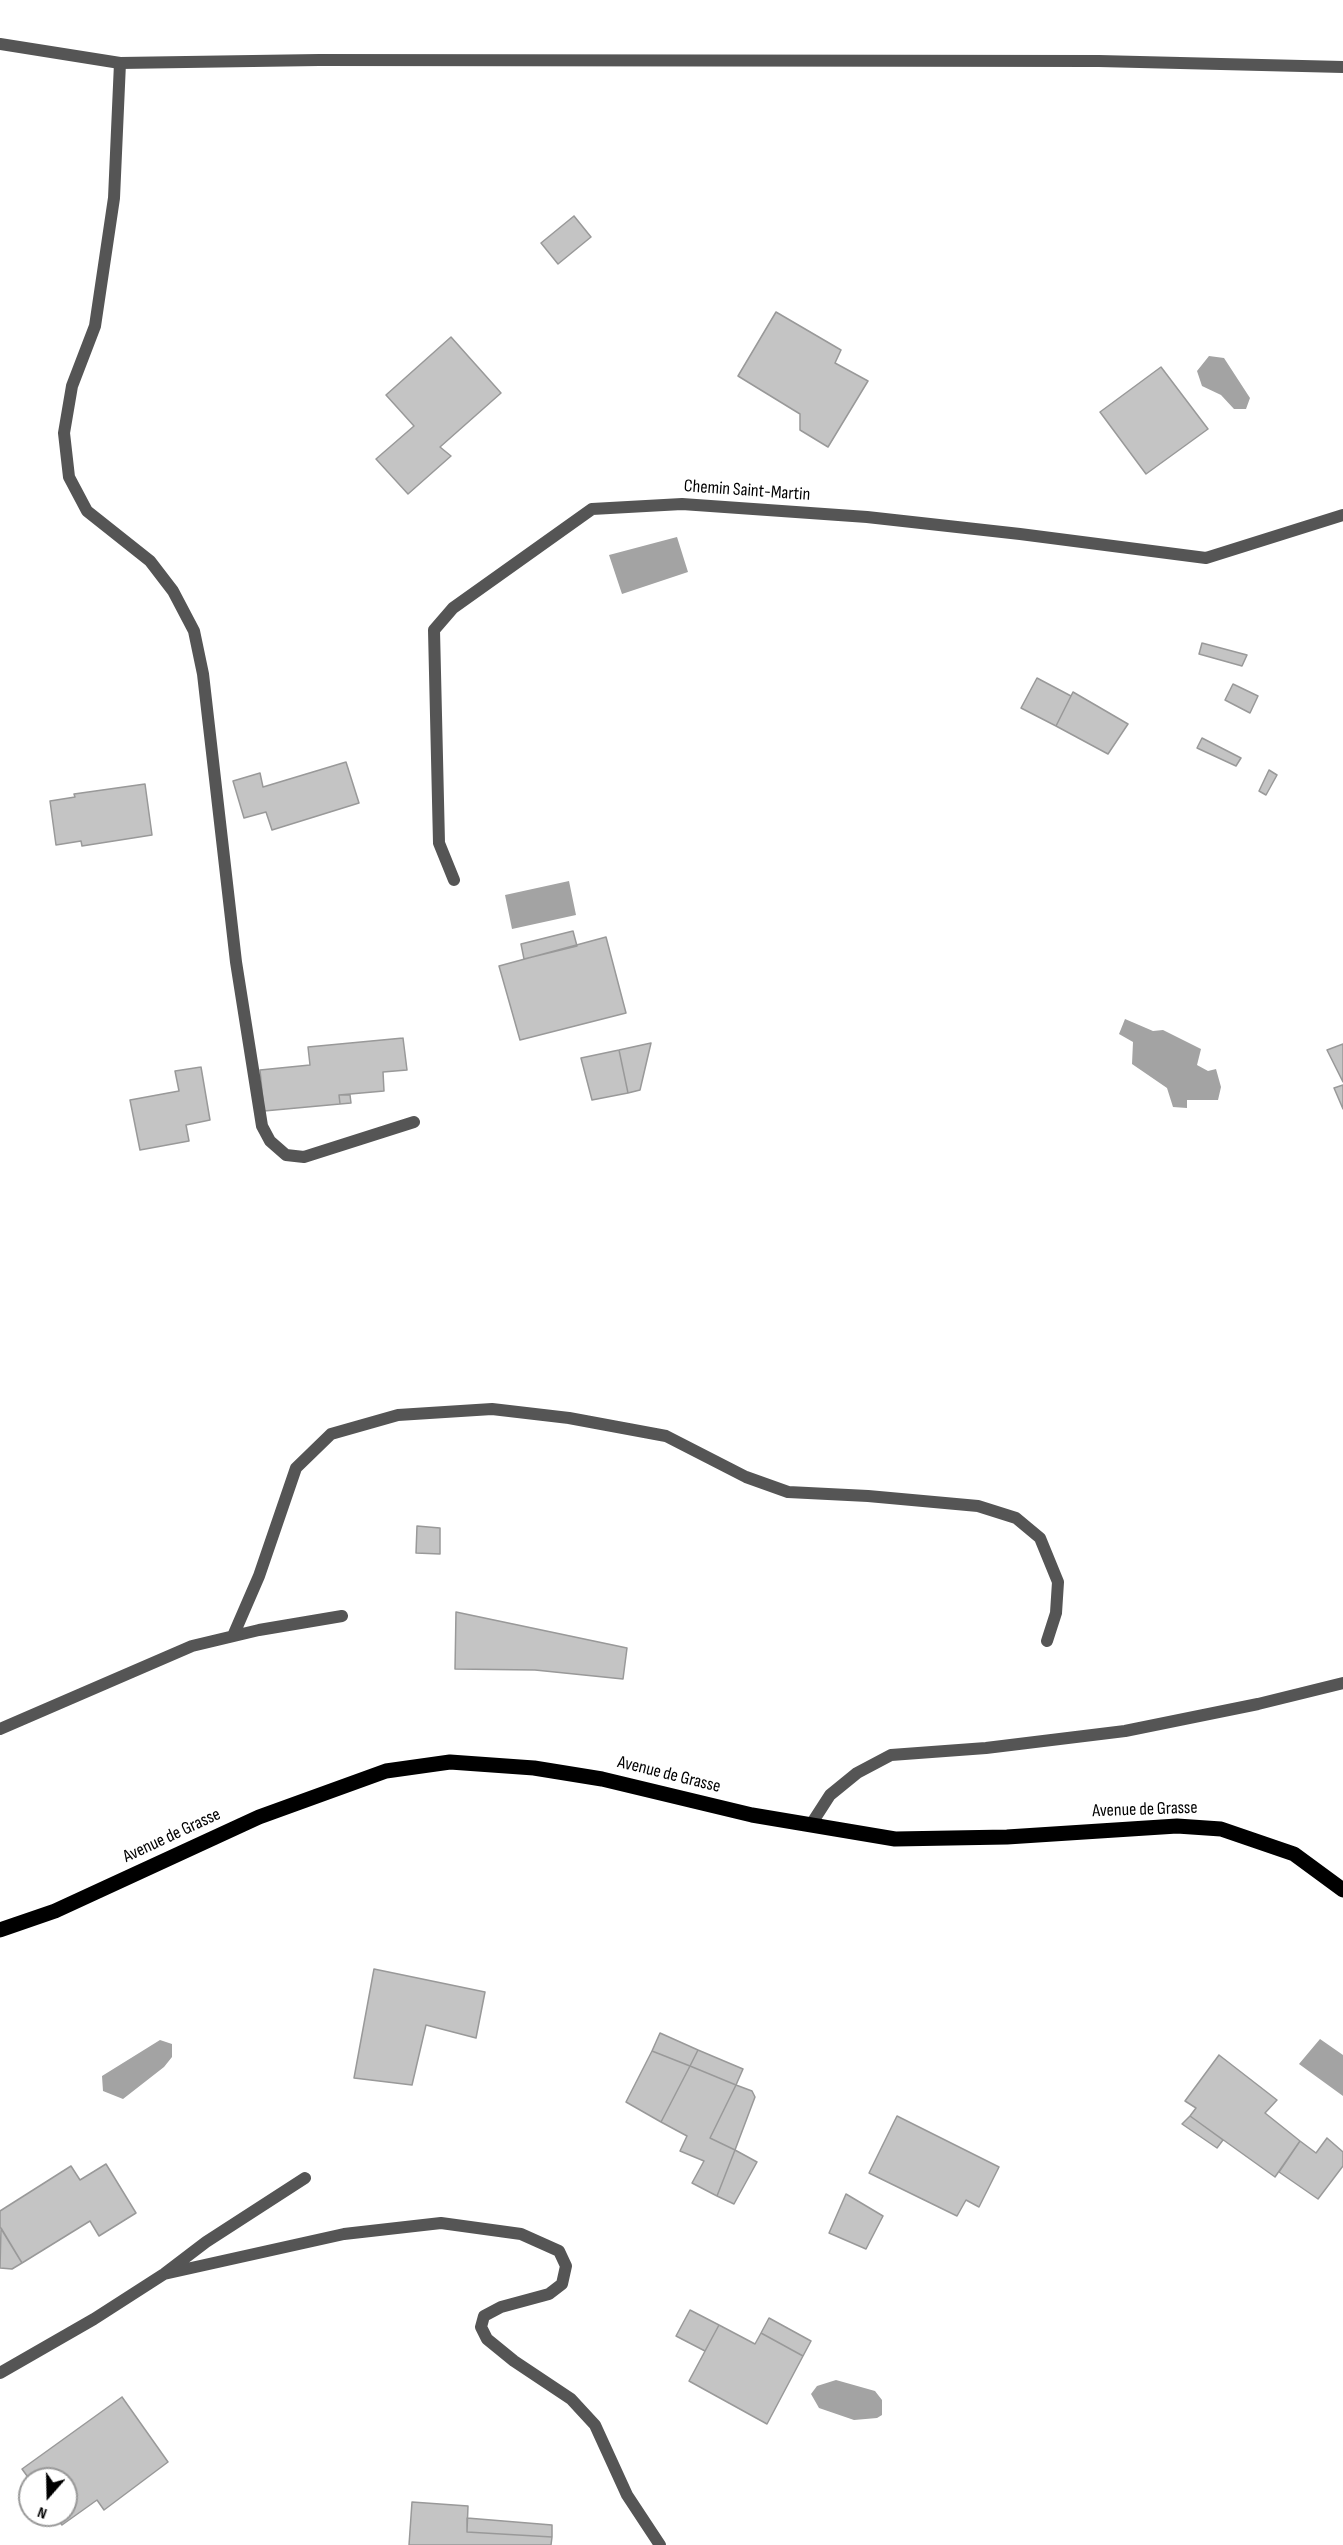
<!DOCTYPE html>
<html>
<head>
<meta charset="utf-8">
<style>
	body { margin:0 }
	#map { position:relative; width:1343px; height:2545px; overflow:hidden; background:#fff; font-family:"Sofia Sans Condensed",sans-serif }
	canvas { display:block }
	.north { position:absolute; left:18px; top:2467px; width:60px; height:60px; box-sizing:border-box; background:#fff; border:2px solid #999; border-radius:50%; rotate:200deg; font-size:16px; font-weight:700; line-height:24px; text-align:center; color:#000 }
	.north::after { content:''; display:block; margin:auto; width:21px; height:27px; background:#000; clip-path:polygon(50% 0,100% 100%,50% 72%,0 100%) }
</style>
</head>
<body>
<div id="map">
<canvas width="1343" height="2545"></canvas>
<div class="north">N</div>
</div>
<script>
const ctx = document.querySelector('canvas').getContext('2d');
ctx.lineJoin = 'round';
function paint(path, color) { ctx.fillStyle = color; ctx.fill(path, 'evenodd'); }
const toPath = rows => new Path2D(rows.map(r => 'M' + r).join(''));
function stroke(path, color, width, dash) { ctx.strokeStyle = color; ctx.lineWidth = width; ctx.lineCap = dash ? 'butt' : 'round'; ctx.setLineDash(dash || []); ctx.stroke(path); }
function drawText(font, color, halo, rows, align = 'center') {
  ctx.font = font + ' "Sofia Sans Condensed",sans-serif'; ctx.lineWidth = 6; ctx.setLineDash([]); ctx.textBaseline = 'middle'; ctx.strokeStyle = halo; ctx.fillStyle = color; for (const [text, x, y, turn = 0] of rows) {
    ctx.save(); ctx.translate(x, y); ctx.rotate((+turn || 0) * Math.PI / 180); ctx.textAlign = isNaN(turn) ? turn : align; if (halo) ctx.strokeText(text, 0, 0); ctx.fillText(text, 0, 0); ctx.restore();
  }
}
paint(toPath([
	[1209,356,1224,358,1250,398,1246,409,1234,409,1221,395,1202,386,1197,371],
	[677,537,688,572,622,594,609,555],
	[569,881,576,915,512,929,505,895],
	[1125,1019,1153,1031,1163,1030,1201,1049,1197,1065,1208,1071,1216,1069,1221,1087,1218,1100,1187,1100,1187,1108,1173,1107,1167,1088,1132,1064,1133,1042,1119,1034],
	[1320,2039,1343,2055,1343,2096,1299,2064],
	[160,2040,172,2044,172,2057,164,2067,123,2099,103,2091,102,2076],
	[836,2380,875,2391,882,2400,882,2415,877,2418,854,2420,819,2408,811,2394,817,2386]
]), '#a3a3a3');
const building = toPath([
	[574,216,591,237,558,264,541,243,574,216],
	[776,312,841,350,835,363,868,381,828,447,800,430,800,414,738,376,776,312],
	[451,337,501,393,440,447,451,456,408,494,376,459,414,426,386,395,451,337],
	[1161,367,1208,429,1146,474,1100,412,1161,367],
	[1202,643,1247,655,1242,666,1199,654,1202,643],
	[1037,678,1071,696,1056,726,1021,708,1037,678],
	[1233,684,1258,696,1250,713,1225,700,1233,684],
	[1073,692,1128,724,1108,754,1056,726,1073,692],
	[1202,738,1241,758,1236,766,1197,748,1202,738],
	[346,762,359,803,272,830,266,812,244,818,233,781,260,773,263,787,346,762],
	[1269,770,1277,775,1266,795,1259,791,1269,770],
	[145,784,152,835,82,846,81,841,56,845,50,801,75,797,74,794,145,784],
	[573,931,577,946,524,959,521,944,573,931],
	[606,937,626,1013,520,1040,499,966,606,937],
	[403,1038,407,1070,383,1072,384,1091,339,1095,340,1104,264,1111,260,1070,310,1065,308,1047,403,1038],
	[651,1043,640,1090,628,1093,619,1050,651,1043],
	[1343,1044,1343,1082,1327,1050,1343,1044],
	[619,1050,628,1093,592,1100,581,1058,619,1050],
	[201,1067,210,1120,186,1125,189,1141,140,1150,130,1100,179,1091,175,1071,201,1067],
	[1343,1085,1343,1109,1334,1088,1343,1085],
	[339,1095,350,1095,351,1103,340,1104,339,1095],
	[417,1526,440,1528,440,1554,416,1553,417,1526],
	[456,1612,627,1648,623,1679,535,1670,455,1669,456,1612],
	[374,1969,485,1992,476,2038,426,2025,412,2085,354,2078,374,1969],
	[660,2033,698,2050,690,2066,652,2051,660,2033],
	[698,2050,743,2069,736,2085,690,2066,698,2050],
	[652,2051,690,2066,661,2122,626,2102,652,2051],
	[1219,2055,1277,2100,1265,2113,1300,2141,1275,2177,1190,2116,1196,2108,1185,2101,1219,2055],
	[690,2066,736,2085,710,2138,735,2150,717,2196,692,2183,704,2161,680,2151,687,2136,661,2122,690,2066],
	[736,2085,752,2091,755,2097,735,2150,710,2138,736,2085],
	[897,2116,999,2167,979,2207,966,2200,957,2216,869,2173,897,2116],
	[1190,2116,1223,2140,1217,2148,1182,2124,1190,2116],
	[1327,2138,1343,2152,1343,2166,1318,2199,1279,2172,1300,2141,1316,2153,1327,2138],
	[735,2150,757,2162,734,2204,717,2196,735,2150],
	[106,2164,136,2213,99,2236,90,2221,22,2263,0,2227,0,2211,71,2166,80,2180,106,2164],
	[846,2194,883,2216,866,2249,829,2233,846,2194],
	[1,2228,22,2263,12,2269,0,2268,1,2228],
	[690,2310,719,2325,705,2351,676,2336,690,2310],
	[769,2318,811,2341,803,2356,761,2333,769,2318],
	[719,2325,755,2344,761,2333,803,2356,767,2424,689,2381,719,2325],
	[122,2397,168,2462,104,2510,97,2500,62,2525,55,2515,66,2515,66,2479,30,2480,22,2469,122,2397],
	[412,2502,468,2506,467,2532,552,2537,551,2545,409,2545,412,2502],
	[467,2518,552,2525,552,2537,467,2532,467,2518]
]);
paint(building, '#c4c4c4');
stroke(building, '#999', 1.5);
stroke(toPath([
	[120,63,114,198,95,326,72,386,64,433,69,477,87,511,150,561,173,591,194,631,203,674,236,962,262,1126,270,1141,286,1155,304,1157,414,1122],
	[233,1636,259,1576,296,1468,331,1434,398,1415,492,1409,569,1418,666,1436,746,1477,788,1492,868,1496,978,1506,1016,1518,1040,1538,1058,1582,1056,1613,1047,1641],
	[0,1729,192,1646,259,1630,342,1616],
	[810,1826,830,1795,857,1773,891,1755,986,1748,1125,1731,1258,1704,1343,1683],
	[164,2274,344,2234,441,2223,521,2234,559,2251,566,2266,562,2284,549,2294,501,2307,484,2316,481,2327,487,2339,514,2361,571,2399,595,2425,627,2495,660,2545],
	[0,2373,94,2319,164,2274,206,2242,305,2178]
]), '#555', 12);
stroke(toPath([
	[0,44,120,63,319,60,1099,61,1343,67],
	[454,880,439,843,434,630,453,608,592,509,682,504,867,517,1020,534,1206,558,1343,515]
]), '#555', 12);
stroke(toPath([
	[0,1930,55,1911,259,1817,386,1771,450,1762,534,1768,602,1779,752,1815,895,1839,1007,1837,1177,1826,1221,1829,1294,1854,1343,1890]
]), '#000', 15);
drawText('18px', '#000', '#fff', [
	["Chemin Saint-Martin",747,491,4],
	["Avenue de Grasse",669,1775,14],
	["Avenue de Grasse",1145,1810,-2],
	["Avenue de Grasse",172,1836,-25]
]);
</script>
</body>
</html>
